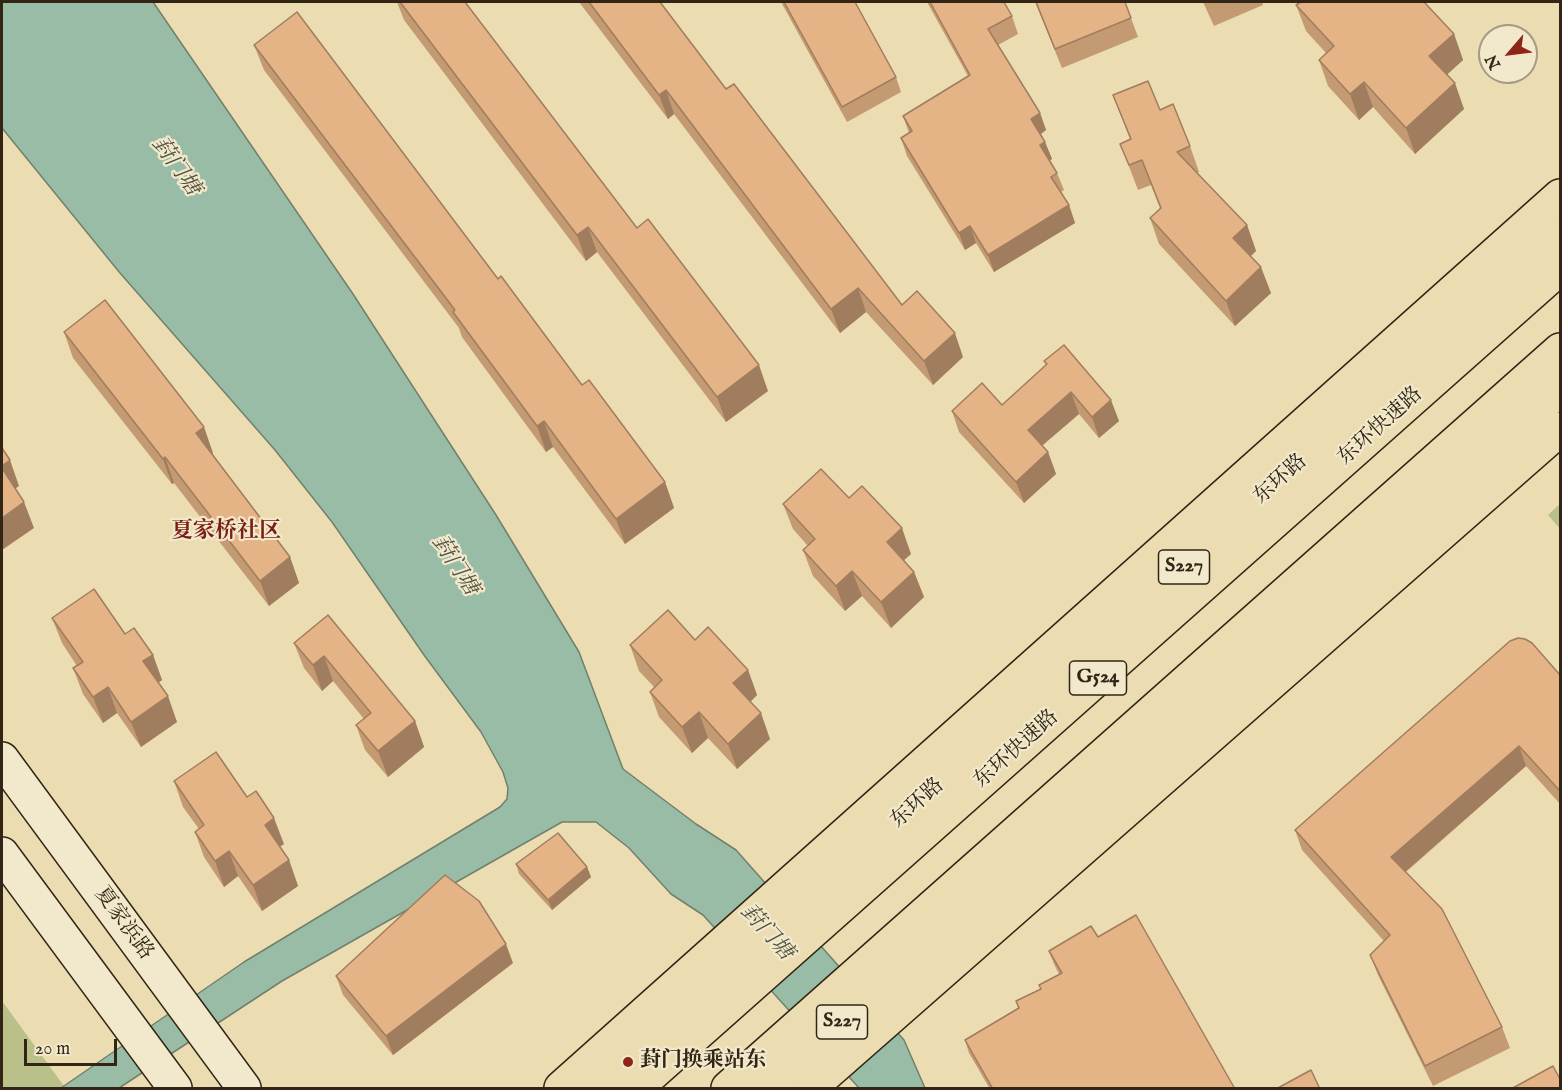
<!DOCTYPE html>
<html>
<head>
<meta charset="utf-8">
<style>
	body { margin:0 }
	#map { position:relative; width:1562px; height:1090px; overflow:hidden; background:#ebdcb1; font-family:"IM FELL English",serif }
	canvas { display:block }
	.frame { position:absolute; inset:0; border:3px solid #322515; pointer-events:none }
	.north { position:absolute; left:1478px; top:24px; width:60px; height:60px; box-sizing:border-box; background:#f2e8cc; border:2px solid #a59a83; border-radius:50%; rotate:242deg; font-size:16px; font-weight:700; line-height:24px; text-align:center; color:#322515 }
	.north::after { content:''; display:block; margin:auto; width:21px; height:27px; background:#8f2418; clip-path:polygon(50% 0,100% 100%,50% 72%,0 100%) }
	.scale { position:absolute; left:24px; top:1039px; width:93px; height:27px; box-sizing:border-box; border:3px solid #322515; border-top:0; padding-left:8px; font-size:18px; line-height:21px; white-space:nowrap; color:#322515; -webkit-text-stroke:4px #f2e8cc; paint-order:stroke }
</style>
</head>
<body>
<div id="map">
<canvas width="1562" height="1090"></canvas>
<div class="frame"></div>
<div class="north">N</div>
<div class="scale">20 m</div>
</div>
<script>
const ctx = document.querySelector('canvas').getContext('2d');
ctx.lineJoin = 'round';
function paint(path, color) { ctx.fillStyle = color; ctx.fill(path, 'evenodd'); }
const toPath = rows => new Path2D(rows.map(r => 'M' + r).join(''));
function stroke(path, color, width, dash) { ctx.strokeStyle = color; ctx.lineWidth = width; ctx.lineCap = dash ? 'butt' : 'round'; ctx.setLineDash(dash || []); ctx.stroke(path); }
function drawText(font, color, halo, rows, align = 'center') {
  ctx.font = font + ' "IM FELL English","Noto Serif SC",serif'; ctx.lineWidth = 4.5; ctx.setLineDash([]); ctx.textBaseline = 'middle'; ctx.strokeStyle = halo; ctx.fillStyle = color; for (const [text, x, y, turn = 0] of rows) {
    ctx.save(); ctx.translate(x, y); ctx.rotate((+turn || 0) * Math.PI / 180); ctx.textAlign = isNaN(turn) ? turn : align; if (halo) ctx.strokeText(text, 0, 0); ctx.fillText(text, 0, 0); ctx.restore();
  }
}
paint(toPath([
	[1560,504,1560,529,1548,515],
	[2,1001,64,1086,61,1088,2,1088]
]), '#b9c08a');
const water = toPath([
	[2,2,153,2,353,294,496,515,579,652,623,769,696,824,736,850,904,1040,925,1088,859,1088,703,915,671,894,629,848,596,822,562,822,282,981,119,1088,61,1088,244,962,500,807,507,799,508,788,503,772,481,732,424,655,332,522,275,450,120,273,2,128,2,2]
]);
paint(water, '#99bca6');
stroke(water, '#70806c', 1.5);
const secondary = toPath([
	[2,759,244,1088],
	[2,854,175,1088]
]);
const primary = toPath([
	[598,1088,1560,231],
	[768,1088,1560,389]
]);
const trunk = toPath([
	[561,1088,1560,196],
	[636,1088,1560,268],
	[728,1088,1560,350],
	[810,1088,1560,429]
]);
stroke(secondary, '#322515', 36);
stroke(primary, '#322515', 36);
stroke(trunk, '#322515', 36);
stroke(secondary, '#f2e8cc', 33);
stroke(primary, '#ebdcb1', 33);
stroke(trunk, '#ebdcb1', 33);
paint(toPath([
	[397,2,465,2,637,228,768,391,726,422,597,252,586,261,404,20],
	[579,2,660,2,726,89,902,305,963,357,933,385,866,312,840,333,674,114,668,119],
	[781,2,855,2,896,77,901,92,847,122],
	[927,2,1004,2,1012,16,1018,34,998,45,1040,113,1046,130,1041,134,1045,142,1052,159,1050,160,1057,173,1064,190,1061,192,1069,205,1075,223,994,272,976,243,965,250,907,156,901,138,909,133,903,116,968,76],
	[1035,2,1125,2,1138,37,1062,68],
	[1203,2,1262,2,1263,5,1214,26],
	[1296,5,1454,34,1463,60,1447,74,1464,109,1415,154,1373,107,1359,120,1328,86,1319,60,1326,53,1306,31],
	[254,45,498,279,582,385,665,482,674,508,625,544,553,447,546,452,462,337,459,328,264,70],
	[1113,95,1160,110,1190,146,1199,172,1197,173,1247,225,1256,251,1251,256,1271,293,1235,326,1159,244,1150,218,1160,208,1151,185,1138,190,1130,169,1120,144,1130,139],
	[64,332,213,453,212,454,290,557,299,583,269,606,174,483,172,484,73,358],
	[1044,361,1119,421,1099,438,1079,414,1042,445,1048,452,1056,474,1024,503,959,432,952,411,1002,405,1046,365],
	[849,498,911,554,904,560,914,572,924,597,891,628,862,596,845,611,813,576,803,550,808,546,793,529,783,504],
	[328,615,415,721,424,747,388,777,365,750,356,725,364,719,333,681,322,691,304,668,294,643],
	[52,618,125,634,153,655,162,680,158,683,177,722,141,747,117,713,103,723,83,694,73,668,77,666,62,643],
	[695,640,748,670,757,695,750,702,770,739,737,769,708,738,692,753,659,717,650,692,654,687,639,671,630,645],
	[1560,675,1560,804,1526,766,1406,872,1502,1027,1510,1048,1433,1086,1378,975,1370,955,1384,941,1302,850,1295,830],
	[174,781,247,797,284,844,280,847,289,860,298,886,262,911,238,876,224,887,204,857,195,832,199,829,183,807],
	[516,864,587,867,591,877,552,910,519,874],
	[1098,937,1235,1089,990,1089,969,1053,965,1040,1018,1008,1016,1001,1041,989,1039,985,1059,974,1054,964,1049,951],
	[513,963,393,1055,343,995,336,976]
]), '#c49a73');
paint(toPath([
	[1454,34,1463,60,1439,82,1429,56],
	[1364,82,1373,107,1359,120,1350,94],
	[1455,83,1464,109,1415,154,1406,128],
	[666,90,674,114,668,119,659,95],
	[1040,113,1046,130,1038,136,1031,119],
	[1045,142,1052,159,1046,162,1040,145],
	[1069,205,1075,223,994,272,988,255],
	[1247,225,1256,251,1243,263,1233,238],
	[970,226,976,243,965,250,959,233],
	[588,227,597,252,586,261,577,235],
	[1261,267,1271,293,1235,326,1226,301],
	[858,288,866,312,840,333,831,309],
	[955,333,963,357,933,385,924,361],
	[759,365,768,391,726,422,717,397],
	[1071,392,1079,414,1036,451,1028,430],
	[1111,400,1119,421,1099,438,1092,417],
	[544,421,553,447,546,452,537,426],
	[204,427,213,453,205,459,196,433],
	[1048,452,1056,474,1024,503,1016,482],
	[165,457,174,483,172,484,163,459],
	[10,460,19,486,10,492,2,470,2,466],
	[665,482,674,508,625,544,616,519],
	[24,502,34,528,2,550,2,518],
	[902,528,911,554,896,567,887,542],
	[290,557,299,583,269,606,260,581],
	[852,571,862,596,845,611,836,586],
	[914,572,924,597,891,628,881,602],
	[153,655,162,680,153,687,143,661],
	[324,656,333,681,322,691,313,665],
	[748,670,757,695,743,709,733,683],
	[108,687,117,713,103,723,93,697],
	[168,696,177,722,141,747,131,722],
	[699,712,708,738,692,753,682,727],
	[761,713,770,739,737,769,728,744],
	[415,721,424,747,388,777,378,751],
	[1519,746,1526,766,1399,877,1391,857],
	[274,818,284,844,274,850,265,825],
	[229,851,238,876,224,887,215,861],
	[289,860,298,886,262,911,253,885],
	[587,867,591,877,552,910,548,900],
	[506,944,513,963,393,1055,386,1036]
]), '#a07d5e');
const building = toPath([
	[400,2,465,2,637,228,648,219,759,365,717,397,588,227,577,235,400,2],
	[589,2,660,2,726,89,734,84,902,305,917,291,955,333,924,361,858,288,831,309,666,90,659,95,589,2],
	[784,2,855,2,896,77,842,107,784,2],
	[930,2,1004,2,1012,16,988,29,1040,113,1031,119,1045,142,1040,145,1057,173,1051,177,1069,205,988,255,970,226,959,233,901,138,912,131,903,116,970,75,930,2],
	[1036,2,1125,2,1131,18,1055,49,1036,2],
	[1301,2,1424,2,1454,34,1429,56,1455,83,1406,128,1364,82,1350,94,1319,60,1334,46,1296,5,1301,2],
	[297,12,498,279,501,276,582,385,589,380,665,482,616,519,544,421,537,426,453,312,455,310,254,45,297,12],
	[1148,81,1160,110,1173,104,1190,146,1177,152,1247,225,1233,238,1261,267,1226,301,1150,218,1161,208,1142,160,1129,165,1120,144,1131,139,1113,95,1148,81],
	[105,300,204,427,196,433,290,557,260,581,165,457,163,459,64,332,105,300],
	[1064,345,1111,400,1092,417,1071,392,1028,430,1048,452,1016,482,952,411,982,383,1002,405,1047,364,1044,361,1064,345],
	[2,448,10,460,2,466,2,448],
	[2,468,24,502,2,518,2,468],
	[821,469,849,498,862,486,902,528,887,542,914,572,881,602,852,571,836,586,803,550,815,539,783,504,821,469],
	[94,589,125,634,134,628,153,655,143,661,168,696,131,722,108,687,93,697,73,668,83,662,52,618,94,589],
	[668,610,695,640,708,627,748,670,733,683,761,713,728,744,699,712,682,727,650,692,662,680,630,645,668,610],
	[328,615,415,721,378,751,356,725,371,713,324,656,313,665,294,643,328,615],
	[1518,638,1525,639,1532,643,1560,675,1560,791,1519,746,1391,857,1442,909,1502,1027,1425,1066,1370,955,1390,935,1295,830,1510,641,1518,638],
	[216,752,247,797,256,791,274,818,265,825,289,860,253,885,229,851,215,861,195,832,204,825,174,781,216,752],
	[558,833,587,867,548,900,516,864,558,833],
	[445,875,479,901,506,944,386,1036,336,976,445,875],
	[1136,915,1235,1089,993,1089,965,1040,1019,1008,1016,1001,1041,989,1039,985,1062,973,1049,951,1091,926,1098,937,1136,915],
	[1553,1066,1560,1079,1560,1089,1511,1089,1553,1066],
	[1311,1070,1320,1089,1276,1089,1311,1070]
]);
paint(building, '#e4b386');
stroke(building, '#a07d5e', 1.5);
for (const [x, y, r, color] of [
	[628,1062,6,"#8f2418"]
]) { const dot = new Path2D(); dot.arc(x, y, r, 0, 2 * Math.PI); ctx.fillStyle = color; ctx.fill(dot); stroke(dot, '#f2e8cc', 2); }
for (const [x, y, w] of [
	[1184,567,51],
	[1098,678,57],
	[842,1022,51]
]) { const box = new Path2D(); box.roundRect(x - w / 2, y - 17, w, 34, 4.5); ctx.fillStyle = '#f2e8cc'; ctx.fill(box); stroke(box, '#322515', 1.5); }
drawText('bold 20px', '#322515', null, [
	["S227",1184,567],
	["G524",1098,678],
	["S227",842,1022]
]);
drawText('21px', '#322515', '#f2e8cc', [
	["东环快速路",1381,427,-42],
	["东环路",1281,480,-42],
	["东环快速路",1017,750,-42],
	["东环路",918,804,-42],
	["夏家浜路",123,924,54]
]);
drawText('bold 21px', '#322515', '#f2e8cc', [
	["葑门换乘站东",640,1062]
], 'left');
drawText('italic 22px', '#515240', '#f2e8cc', [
	["葑门塘",175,167,54],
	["葑门塘",454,566,57],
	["葑门塘",766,933,48]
]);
drawText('bold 22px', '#7a1f14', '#f2e8cc', [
	["夏家桥社区",226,532]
]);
</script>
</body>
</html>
